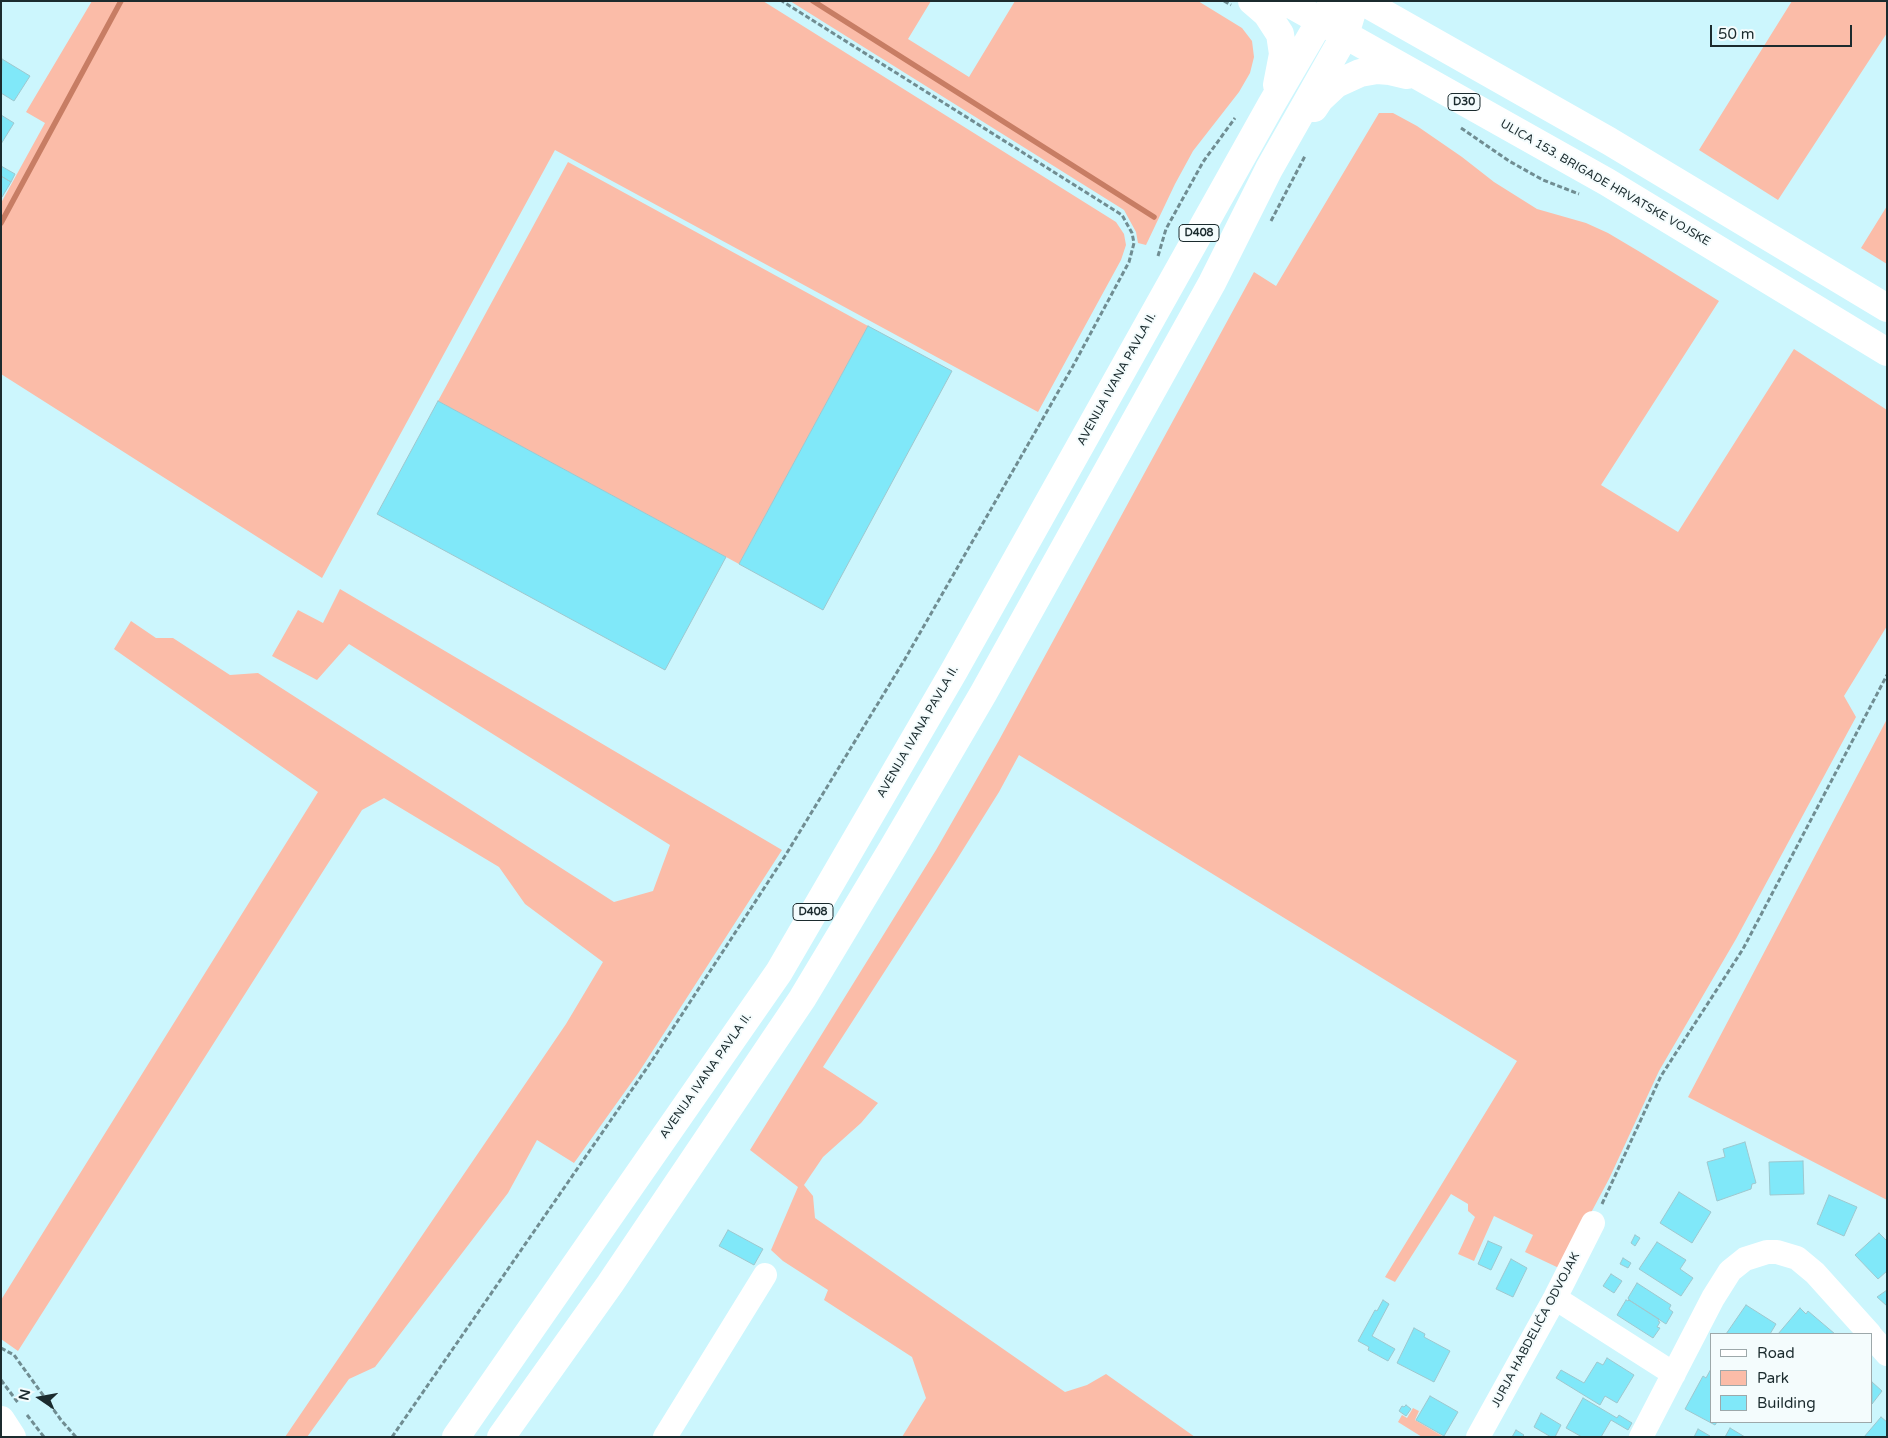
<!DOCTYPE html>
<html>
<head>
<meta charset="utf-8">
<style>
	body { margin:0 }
	#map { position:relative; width:1888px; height:1438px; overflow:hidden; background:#ccf6fd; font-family:"Varela Round",sans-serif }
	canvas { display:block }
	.frame { position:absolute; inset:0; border:2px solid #1b2b2e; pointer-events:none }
	.legend { position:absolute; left:1710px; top:1333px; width:162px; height:90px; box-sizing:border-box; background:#f4fcfd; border:1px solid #9da8aa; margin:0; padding:6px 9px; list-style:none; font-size:15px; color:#1b2b2e }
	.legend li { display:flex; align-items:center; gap:10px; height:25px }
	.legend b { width:25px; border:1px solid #9da8aa }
	.north { position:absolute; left:15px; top:1373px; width:50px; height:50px; -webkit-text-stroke:4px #f4fcfd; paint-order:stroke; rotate:282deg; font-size:14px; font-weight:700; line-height:20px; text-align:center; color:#1b2b2e }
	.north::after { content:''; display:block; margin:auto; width:18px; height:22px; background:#1b2b2e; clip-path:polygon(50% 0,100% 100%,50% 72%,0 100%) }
	.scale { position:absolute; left:1710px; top:25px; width:142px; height:22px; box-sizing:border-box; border:2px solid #1b2b2e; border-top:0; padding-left:6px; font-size:15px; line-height:18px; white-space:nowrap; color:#1b2b2e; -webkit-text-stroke:4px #f4fcfd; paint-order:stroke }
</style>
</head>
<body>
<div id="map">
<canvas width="1888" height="1438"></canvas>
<div class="frame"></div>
<ul class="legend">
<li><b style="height:6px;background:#fff"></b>Road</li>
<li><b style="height:14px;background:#fbbca8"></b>Park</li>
<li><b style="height:14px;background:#80e8f9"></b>Building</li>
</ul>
<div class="north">N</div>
<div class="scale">50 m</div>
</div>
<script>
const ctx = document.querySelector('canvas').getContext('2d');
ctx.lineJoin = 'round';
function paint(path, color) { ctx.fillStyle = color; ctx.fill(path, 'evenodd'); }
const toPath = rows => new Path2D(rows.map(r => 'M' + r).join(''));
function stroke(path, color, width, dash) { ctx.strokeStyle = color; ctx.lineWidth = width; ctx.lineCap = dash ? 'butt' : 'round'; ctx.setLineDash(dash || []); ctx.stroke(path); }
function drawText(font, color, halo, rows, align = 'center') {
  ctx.font = font + ' "Varela Round",sans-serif'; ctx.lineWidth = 4; ctx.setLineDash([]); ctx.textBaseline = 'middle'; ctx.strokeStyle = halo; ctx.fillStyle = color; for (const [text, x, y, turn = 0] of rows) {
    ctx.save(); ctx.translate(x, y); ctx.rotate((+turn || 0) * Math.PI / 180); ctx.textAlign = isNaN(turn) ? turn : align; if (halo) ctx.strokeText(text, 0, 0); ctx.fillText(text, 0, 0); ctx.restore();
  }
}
paint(toPath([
	[92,1,763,1,1116,222,1124,234,1126,245,1121,260,1038,412,555,150,322,578,1,374,1,203,45,123,26,112],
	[790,1,931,1,908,39,969,77,1015,1,1198,1,1242,28,1252,41,1254,57,1250,73,1239,92,1193,151,1175,184,1146,245,1138,243,1136,232,1124,210],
	[1792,1,1887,1,1887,33,1778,200,1699,150],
	[1379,113,1393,113,1417,126,1462,157,1494,182,1537,209,1586,223,1608,233,1640,252,1719,301,1601,485,1678,532,1794,349,1887,410,1887,626,1844,696,1856,717,1736,939,1659,1071,1609,1179,1561,1269,1525,1252,1533,1235,1494,1216,1474,1261,1458,1254,1475,1217,1468,1211,1468,1204,1451,1194,1395,1282,1385,1277,1517,1061,1019,755,999,792,954,864,823,1067,878,1103,861,1123,823,1157,804,1185,813,1196,815,1218,1065,1392,1087,1385,1106,1374,1195,1437,902,1437,926,1398,912,1357,824,1300,828,1290,783,1261,771,1250,798,1187,750,1150,936,850,998,742,1254,272,1276,286],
	[568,162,868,326,739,564,438,401],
	[1887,206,1887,264,1861,248],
	[340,589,782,850,639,1072,574,1163,537,1140,508,1193,375,1367,349,1379,307,1437,285,1437,566,1024,603,962,525,904,499,867,384,798,362,810,18,1351,1,1339,1,1300,318,792,114,649,131,621,156,638,173,638,230,675,258,673,614,902,653,891,670,845,349,644,317,680,272,656,298,610,323,623],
	[1887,719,1887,1200,1688,1097],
	[1413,1408,1419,1411,1415,1420,1444,1437,1422,1437,1398,1422,1402,1415,1407,1418]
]), '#fbbca8');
stroke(toPath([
	[813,1,1154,217],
	[1,223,121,1]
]), '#c77d64', 5.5);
const building = toPath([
	[2,59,30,76,14,101,1,93,2,59],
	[1,115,14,123,1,144,1,115],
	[1,166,15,174,11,182,1,176,1,166],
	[1,176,11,182,2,197,1,197,1,176],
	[868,326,952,371,823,610,739,564,868,326],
	[438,401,726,557,665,670,377,514,438,401],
	[1745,1142,1756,1183,1752,1184,1751,1189,1717,1201,1707,1162,1725,1157,1723,1149,1745,1142],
	[1803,1161,1804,1194,1770,1195,1769,1162,1803,1161],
	[1679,1192,1711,1212,1692,1243,1660,1223,1679,1192],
	[1829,1195,1857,1207,1844,1236,1817,1224,1829,1195],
	[728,1230,763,1249,754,1265,719,1246,728,1230],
	[1879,1233,1887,1241,1887,1271,1878,1279,1855,1255,1879,1233],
	[1635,1235,1640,1238,1635,1246,1631,1243,1635,1235],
	[1488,1241,1502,1247,1491,1270,1478,1264,1488,1241],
	[1657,1242,1686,1260,1680,1269,1693,1278,1681,1296,1639,1269,1657,1242],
	[1623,1258,1631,1263,1628,1268,1620,1264,1623,1258],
	[1511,1259,1527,1268,1513,1297,1496,1289,1511,1259],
	[1611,1274,1622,1281,1614,1293,1603,1286,1611,1274],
	[1637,1283,1671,1305,1669,1309,1673,1312,1666,1324,1629,1300,1628,1298,1637,1283],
	[1887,1290,1887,1306,1877,1297,1887,1290],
	[1383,1300,1389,1304,1372,1336,1395,1349,1388,1361,1368,1350,1369,1347,1358,1341,1375,1310,1377,1311,1383,1300],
	[1626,1300,1628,1301,1629,1300,1659,1319,1658,1321,1660,1322,1657,1327,1660,1328,1653,1338,1617,1315,1626,1300],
	[1746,1305,1776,1324,1770,1334,1726,1334,1746,1305],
	[1800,1308,1806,1314,1808,1311,1835,1334,1778,1334,1800,1308],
	[1414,1328,1425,1334,1424,1337,1450,1351,1434,1382,1397,1363,1414,1328],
	[1607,1358,1634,1375,1617,1403,1605,1396,1600,1405,1556,1378,1561,1370,1584,1383,1597,1362,1603,1365,1607,1358],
	[1712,1367,1712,1422,1717,1422,1715,1425,1685,1409,1703,1376,1706,1378,1712,1367],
	[1872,1382,1882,1391,1872,1404,1872,1382],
	[1430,1396,1458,1412,1444,1436,1416,1420,1430,1396],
	[1583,1398,1617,1418,1619,1415,1632,1423,1628,1430,1611,1420,1601,1437,1582,1437,1566,1428,1583,1398],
	[1406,1405,1411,1409,1406,1416,1399,1411,1402,1406,1404,1407,1406,1405],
	[1541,1413,1561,1425,1555,1437,1551,1437,1534,1427,1541,1413],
	[1881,1417,1887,1422,1887,1437,1864,1437,1881,1417],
	[1730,1428,1745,1437,1725,1437,1730,1428],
	[1698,1429,1710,1436,1709,1437,1694,1437,1698,1429],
	[1516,1430,1524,1435,1522,1437,1512,1437,1516,1430]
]);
paint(building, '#80e8f9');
stroke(building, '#9ec7ce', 1);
stroke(toPath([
	[1224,1,1231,5],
	[1461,128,1509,161,1543,180,1579,194],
	[1271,221,1305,156],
	[1158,256,1166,229,1203,162,1235,118],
	[1602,1204,1661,1076,1743,949,1887,675],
	[1,1348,14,1355,61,1420,76,1437],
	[1,1380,19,1404],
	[27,1415,44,1437],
	[392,1437,651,1062,785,856,905,659,1073,366,1129,262,1134,243,1132,233,1122,215,782,1]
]), '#708d92', 3, [5, 2.5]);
stroke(toPath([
	[1555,1298,1674,1374],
	[1872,1337,1887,1354],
	[665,1437,765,1275],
	[1478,1437,1555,1298,1593,1223],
	[1641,1437,1713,1298,1730,1271,1745,1259,1767,1252,1777,1252,1797,1258,1815,1273,1870,1334]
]), '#fff', 24);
stroke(toPath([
	[1252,1,1267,14,1280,34,1283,54,1277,85],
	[1285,1,1607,182,1887,352],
	[1362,1,1609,141,1887,308],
	[1314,108,1320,99,1336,84,1360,73,1377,70,1390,71,1407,75],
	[1,1420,12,1437],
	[456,1437,779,972,954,671,1271,105,1320,21,1328,11,1339,1],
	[501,1437,610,1284,802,999,894,846,983,694,1212,283,1269,169,1345,35,1351,15,1352,1]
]), '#fff', 28);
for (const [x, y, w] of [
	[1464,102,32],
	[1199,233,40],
	[813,912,40]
]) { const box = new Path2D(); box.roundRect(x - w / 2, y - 8.5, w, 17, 4); ctx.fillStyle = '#f4fcfd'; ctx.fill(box); stroke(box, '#1b2b2e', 1); }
drawText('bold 11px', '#1b2b2e', null, [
	["D30",1464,102],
	["D408",1199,233],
	["D408",813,912]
]);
drawText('12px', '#1b2b2e', '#f4fcfd', [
	["ULICA 153. BRIGADE HRVATSKE VOJSKE",1605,183,30],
	["AVENIJA IVANA PAVLA II.",1117,379,-61],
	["AVENIJA IVANA PAVLA II.",918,732,-60],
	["AVENIJA IVANA PAVLA II.",706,1076,-55],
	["JURJA HABDELIĆA ODVOJAK",1536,1330,-62]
]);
</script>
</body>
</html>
